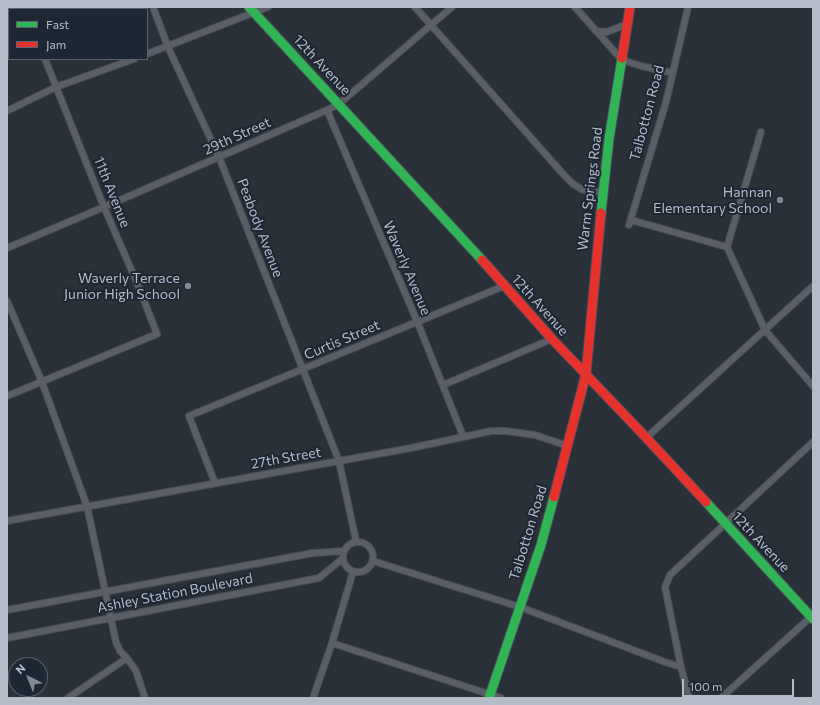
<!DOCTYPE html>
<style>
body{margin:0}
#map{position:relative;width:820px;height:705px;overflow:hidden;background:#2a3038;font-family:Commissioner,sans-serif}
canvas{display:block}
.frame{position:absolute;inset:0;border:8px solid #b4bcc9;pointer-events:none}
.legend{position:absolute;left:8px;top:8px;width:140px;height:52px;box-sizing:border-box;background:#1d2633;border:1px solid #59626f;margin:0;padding:5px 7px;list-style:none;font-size:12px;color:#b4bcc9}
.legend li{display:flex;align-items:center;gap:8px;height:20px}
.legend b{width:20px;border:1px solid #59626f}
.north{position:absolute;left:8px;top:657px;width:40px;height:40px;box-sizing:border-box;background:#1d2633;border:1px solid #59626f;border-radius:50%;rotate:317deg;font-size:11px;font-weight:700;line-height:16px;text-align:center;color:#b4bcc9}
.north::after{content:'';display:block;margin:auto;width:14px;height:18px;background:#848b96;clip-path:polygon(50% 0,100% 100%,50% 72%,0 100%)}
.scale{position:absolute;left:682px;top:679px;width:112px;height:18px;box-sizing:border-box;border:2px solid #b4bcc9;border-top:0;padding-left:5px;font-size:12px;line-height:14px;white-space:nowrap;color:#b4bcc9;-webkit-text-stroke:3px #1d2633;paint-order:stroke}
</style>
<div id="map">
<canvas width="820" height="705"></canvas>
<div class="frame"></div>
<ul class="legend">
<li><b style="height:5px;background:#30b455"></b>Fast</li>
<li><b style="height:5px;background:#e5322d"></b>Jam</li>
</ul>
<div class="north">N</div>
<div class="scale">100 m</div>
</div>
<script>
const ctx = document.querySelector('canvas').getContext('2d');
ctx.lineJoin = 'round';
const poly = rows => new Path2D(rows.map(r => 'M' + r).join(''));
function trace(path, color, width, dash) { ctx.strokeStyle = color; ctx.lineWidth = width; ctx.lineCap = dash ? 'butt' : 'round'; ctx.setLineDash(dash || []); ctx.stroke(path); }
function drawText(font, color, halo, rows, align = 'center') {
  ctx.font = font + ' Commissioner,sans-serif'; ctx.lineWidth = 4; ctx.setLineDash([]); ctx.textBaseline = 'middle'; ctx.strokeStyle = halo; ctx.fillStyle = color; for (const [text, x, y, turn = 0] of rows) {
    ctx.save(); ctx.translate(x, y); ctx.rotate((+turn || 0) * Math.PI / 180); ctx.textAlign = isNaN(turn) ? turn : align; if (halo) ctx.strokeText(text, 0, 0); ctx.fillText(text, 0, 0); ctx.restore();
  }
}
const street = poly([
 [153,7,168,47,219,157,339,461,356,541],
 [415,7,564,175,573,184,583,190,603,192],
 [575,7,622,60,641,66,673,73],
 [19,9,22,7],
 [7,21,9,19],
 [596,31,607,32,627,24],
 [147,54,268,7],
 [327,110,417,321,463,436],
 [7,111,56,87,134,59],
 [631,220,727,247,765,330,813,386],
 [629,225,666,102,688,7],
 [727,247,761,132],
 [7,248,104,207,327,110,339,104,452,7],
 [7,301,42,382,87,506,116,642,120,651,127,658,136,671,145,698],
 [443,385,552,339],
 [7,396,157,334,138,285,104,207,45,59],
 [646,438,813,286],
 [215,483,189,416,504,286],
 [7,521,411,448,491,431,506,431,535,435,568,446],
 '343 557a15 15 0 1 1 30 0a15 15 0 1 1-30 0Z',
 [373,561,520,607,665,662,681,667],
 [7,610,313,553,344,551],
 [7,638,319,578,342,559],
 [332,643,501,698],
 [68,698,127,658],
 [313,698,332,643,353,572],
 [689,698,681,667,665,587,670,575,813,442],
 [721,698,813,615]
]);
const fast = poly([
 [249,7,482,260],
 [601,213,609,139,622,58],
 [706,502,813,619],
 [489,698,541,545,554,497]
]);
const jam = poly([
 [622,58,630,7],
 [482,260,552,339,639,430,706,502],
 [554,497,586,374,601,213]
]);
trace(street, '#484c53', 8);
trace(fast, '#484c53', 11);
trace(jam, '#484c53', 11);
trace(street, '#5a5e66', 6);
trace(fast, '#30b455', 9);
trace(jam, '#e5322d', 9);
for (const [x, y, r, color] of [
 [780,200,4,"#848b96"],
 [188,286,4,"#848b96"]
]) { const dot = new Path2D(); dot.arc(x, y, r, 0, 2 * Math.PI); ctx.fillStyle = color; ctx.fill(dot); trace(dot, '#1d2633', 1.5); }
drawText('14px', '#b4bcc9', '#1d2633', [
 ["12th Avenue",322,65,47],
 ["Talbotton Road",647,113,-75],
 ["29th Street",237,136,-24],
 ["Warm Springs Road",590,189,-83],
 ["11th Avenue",112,192,68],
 ["Peabody Avenue",260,228,69],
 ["Waverly Avenue",407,268,67],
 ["12th Avenue",540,305,48],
 ["Curtis Street",342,340,-23],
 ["27th Street",286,458,-10],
 ["Talbotton Road",528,533,-73],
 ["12th Avenue",761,542,47],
 ["Ashley Station Boulevard",175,593,-11]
]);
drawText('14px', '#b4bcc9', '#1d2633', [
 ["Hannan",772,192],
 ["Elementary School",772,208],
 ["Waverly Terrace",180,278],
 ["Junior High School",180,294]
], 'right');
</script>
